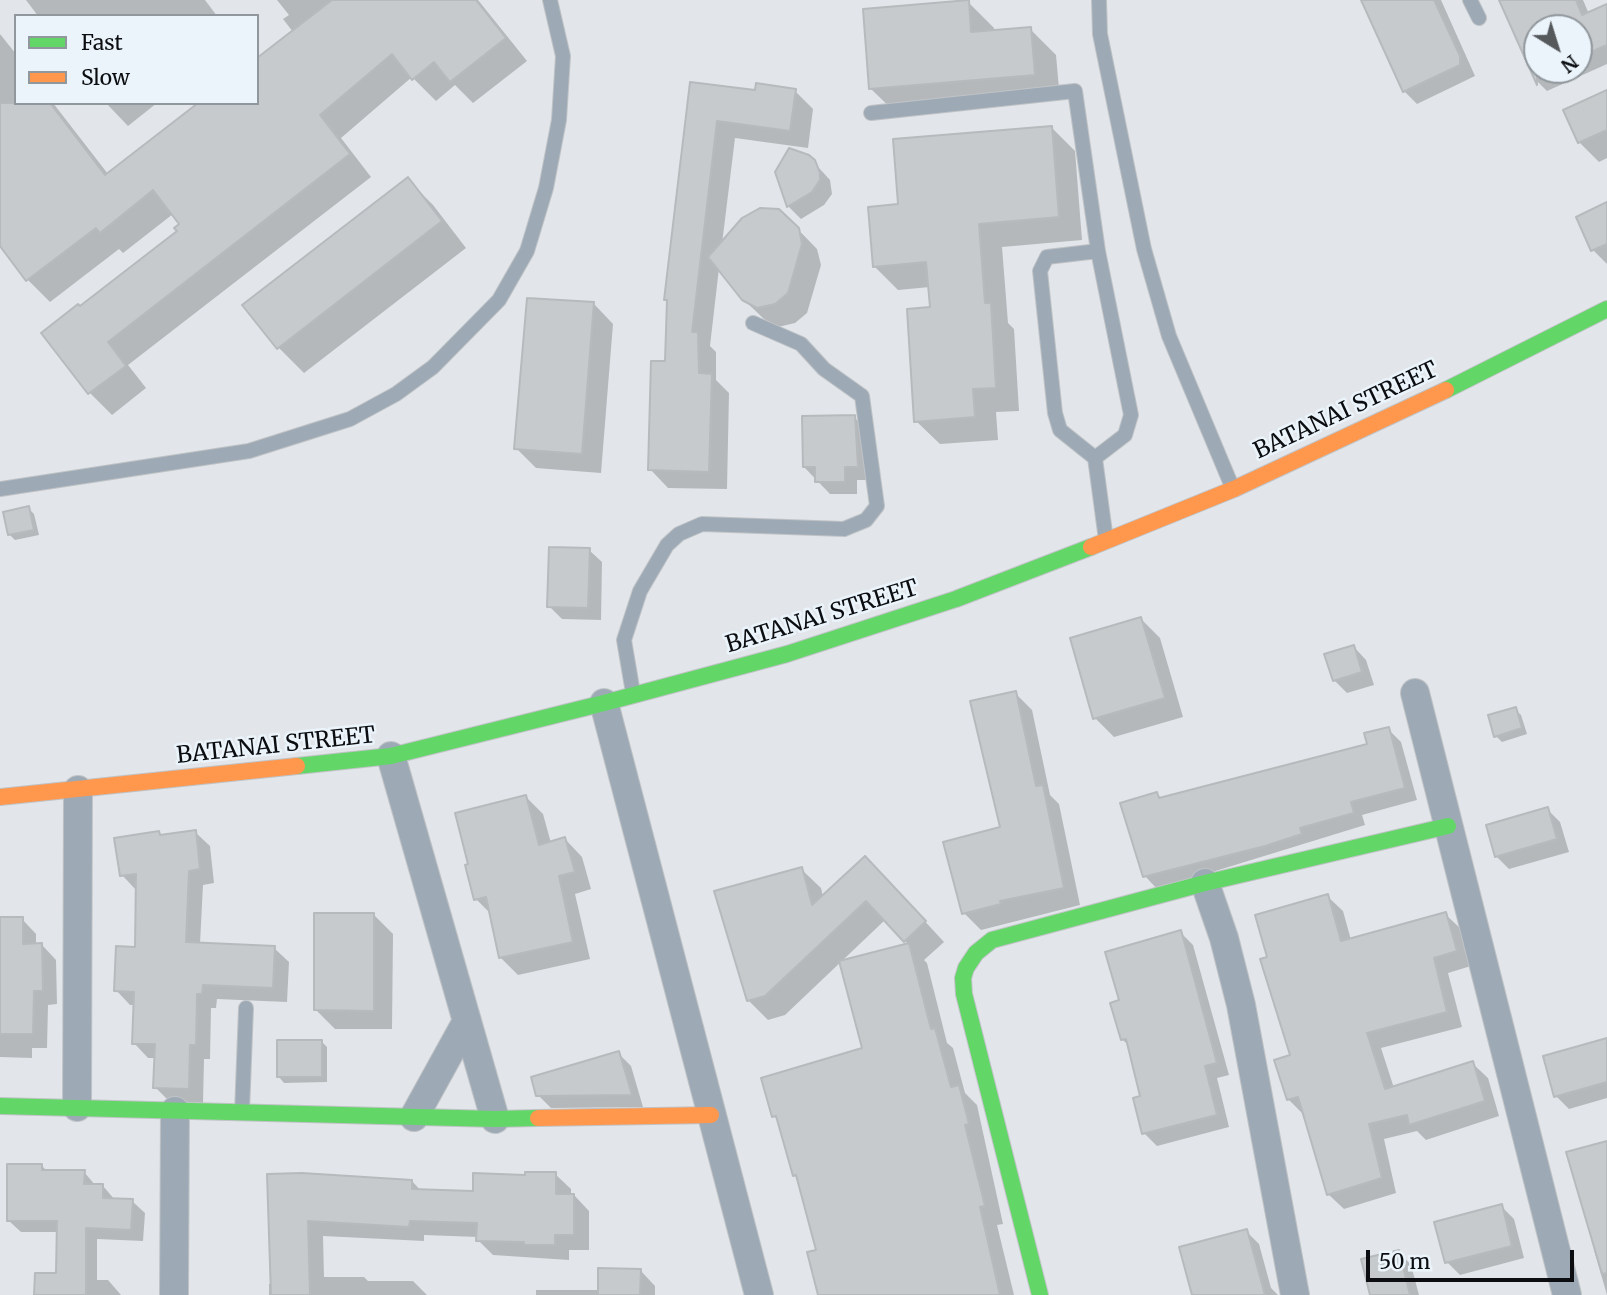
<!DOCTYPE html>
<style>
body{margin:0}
#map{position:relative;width:1607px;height:1295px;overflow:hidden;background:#e2e6ea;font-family:Merriweather,serif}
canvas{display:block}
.legend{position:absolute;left:14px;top:14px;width:245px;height:91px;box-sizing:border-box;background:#ebf4fb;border:2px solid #91989d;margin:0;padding:9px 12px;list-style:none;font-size:21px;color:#0b0d10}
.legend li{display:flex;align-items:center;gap:14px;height:35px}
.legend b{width:35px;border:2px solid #91989d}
.north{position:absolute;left:1523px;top:14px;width:70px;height:70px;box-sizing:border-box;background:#ebf4fb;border:2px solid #91989d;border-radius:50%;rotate:142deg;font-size:19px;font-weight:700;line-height:28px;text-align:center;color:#0b0d10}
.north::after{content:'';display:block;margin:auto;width:24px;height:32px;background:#56595c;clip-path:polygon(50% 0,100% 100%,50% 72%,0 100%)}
.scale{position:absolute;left:1366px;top:1250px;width:208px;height:32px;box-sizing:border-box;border:4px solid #0b0d10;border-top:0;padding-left:9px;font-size:21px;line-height:24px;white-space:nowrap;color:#0b0d10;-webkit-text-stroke:5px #ebf4fb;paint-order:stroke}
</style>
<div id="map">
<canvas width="1607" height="1295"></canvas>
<ul class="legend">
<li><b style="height:9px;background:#63d668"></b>Fast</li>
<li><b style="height:9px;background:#ff974d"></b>Slow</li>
</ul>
<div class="north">N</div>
<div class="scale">50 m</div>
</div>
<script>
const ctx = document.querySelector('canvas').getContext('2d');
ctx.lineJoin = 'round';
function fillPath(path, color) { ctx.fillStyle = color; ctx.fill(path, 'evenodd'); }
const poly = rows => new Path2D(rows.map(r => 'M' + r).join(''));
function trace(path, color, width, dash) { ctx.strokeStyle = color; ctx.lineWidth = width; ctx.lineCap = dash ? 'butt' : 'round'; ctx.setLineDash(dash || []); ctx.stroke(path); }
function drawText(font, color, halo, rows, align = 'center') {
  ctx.font = font + ' Merriweather,serif'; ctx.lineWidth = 5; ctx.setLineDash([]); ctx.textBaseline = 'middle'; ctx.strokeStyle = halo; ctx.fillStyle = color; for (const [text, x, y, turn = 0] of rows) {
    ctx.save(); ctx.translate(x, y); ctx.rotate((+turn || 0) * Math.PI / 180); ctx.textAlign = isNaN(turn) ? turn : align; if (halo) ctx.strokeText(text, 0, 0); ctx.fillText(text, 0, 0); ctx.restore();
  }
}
fillPath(poly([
 [26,0,205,0,217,16,38,16],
 [277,0,478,0,527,61,473,103,455,85,436,101,412,77,341,138,371,177,128,365,146,388,112,415,90,393,43,333,80,308,179,232,181,225,173,214,123,253,119,249,50,302,28,280,0,243,0,34,16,54,16,103,53,103,108,174,257,103,293,32,283,19,289,15],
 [1364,0,1441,0,1475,76,1417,104,1404,91],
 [1501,0,1583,0,1589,14,1607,6,1607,64,1547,91,1533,77,1519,46,1522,45],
 [1537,28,1579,28,1579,70,1537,70],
 [968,2,994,28,994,32,1030,29,1056,55,1060,100,897,114,871,89],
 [692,84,757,92,795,91,813,109,808,148,735,138,722,244,779,210,817,249,821,265,807,313,795,323,778,327,764,319,743,299,719,268,710,346,716,352,716,380,729,393,727,489,668,488,650,469,667,363,668,302,666,299],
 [1607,92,1607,158,1599,162,1579,142],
 [106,103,157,103,128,126],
 [1052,128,1075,151,1082,240,1002,247,1008,323,1014,329,1019,411,996,412,998,440,940,444,916,421,931,309,930,287,898,290,874,266,900,206],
 [808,156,830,180,832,194,824,205,801,219,788,206],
 [408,180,433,205,466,248,304,373,278,347],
 [1607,204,1607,264,1593,250],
 [594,304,613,324,601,473,536,468,516,448],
 [854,417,867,430,870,480,857,480,857,494,830,494,804,467],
 [28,508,34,514,39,535,15,540,9,534],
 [589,550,602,562,601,620,562,619,549,606],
 [1141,619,1160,638,1183,717,1114,737,1095,718],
 [1354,647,1366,660,1374,685,1347,693,1334,680],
 [1015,693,1032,710,1050,795,1059,804,1080,905,981,930,964,913,1002,829],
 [1515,709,1521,715,1527,734,1502,742,1496,736],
 [1388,729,1401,742,1417,800,1362,815,1365,825,1157,889,1145,876,1157,794,1162,799,1369,746],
 [526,797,543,814,551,843,565,839,582,857,591,889,575,894,590,959,518,975,500,957,491,914,476,899,470,866],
 [1547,809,1560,822,1569,852,1509,869,1496,856],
 [159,832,162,836,195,832,210,846,214,883,203,885,200,944,274,948,289,962,287,1002,217,999,216,1008,211,1008,210,1059,204,1059,203,1103,170,1102,155,1087,156,1058,148,1058,134,1043,135,1005,130,1005,116,990,136,948,136,890,122,875],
 [801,869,821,888,823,897,884,877,944,942,924,960,927,963,947,1043,953,1048,965,1093,977,1105,1003,1224,997,1225,1014,1295,820,1295,818,1251,799,1180,794,1175,779,1121,774,1116,865,1049,909,945,885,920,785,1015,768,1020,749,1001,716,892],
 [1327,896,1343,911,1351,940,1445,914,1461,929,1471,966,1448,973,1462,1027,1381,1048,1394,1088,1472,1063,1488,1078,1499,1116,1426,1140,1417,1131,1384,1139,1396,1193,1344,1209,1328,1194,1304,1115,1288,1099,1292,1056,1269,958],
 [374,915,393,934,392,1029,335,1029,315,1009],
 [0,919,22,919,36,934,36,945,42,945,56,960,57,1004,48,1005,47,1048,32,1048,32,1058,0,1057],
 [1180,932,1193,945,1229,1075,1217,1078,1229,1127,1157,1146,1144,1133,1142,1097,1130,1047,1122,1039,1121,1002],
 [321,1041,327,1047,327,1082,284,1083,279,1077],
 [1607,1042,1607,1098,1569,1109,1556,1096],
 [618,1053,631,1066,643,1107,551,1108,538,1095],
 [1607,1143,1607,1295,1594,1250,1596,1249],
 [42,1166,47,1171,84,1172,96,1186,103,1186,115,1200,132,1201,145,1213,143,1241,97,1239,97,1280,108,1280,121,1295,36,1295,58,1275,58,1232,21,1232,8,1220],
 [555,1174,571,1189,571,1195,574,1195,589,1211,589,1250,569,1250,569,1260,493,1255,478,1240,478,1237,424,1235,424,1241,323,1236,324,1277,364,1277,368,1281,413,1281,427,1295,269,1295,269,1284,272,1284,269,1176,412,1181,422,1192,474,1193,527,1177],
 [1501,1206,1514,1219,1524,1258,1460,1275,1447,1262],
 [1246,1231,1259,1244,1271,1288,1278,1295,1198,1295],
 [1399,1252,1411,1265,1419,1295,1372,1295],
 [640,1270,655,1286,655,1295,536,1295,536,1290,600,1290]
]), '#0003');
const building = poly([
 [332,0,476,0,506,38,450,82,434,62,412,80,392,54,320,115,350,154,108,342,126,366,88,394,41,333,78,304,80,306,177,231,174,228,179,224,153,190,100,233,96,228,26,281,0,246,0,103,50,103,105,175,198,103,257,103,257,58,332,0],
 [969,0,971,32,1031,27,1035,75,869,89,863,9,969,0],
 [1361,0,1434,0,1460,56,1460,65,1403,92,1361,0],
 [1499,0,1576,0,1582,15,1607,4,1607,45,1579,57,1579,28,1537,28,1537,85,1499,0],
 [690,82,755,90,756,83,796,89,790,131,717,121,692,332,698,332,699,373,712,374,709,472,648,470,651,361,665,361,667,300,664,300,690,82],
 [1607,90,1607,130,1578,143,1563,110,1607,90],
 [1052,126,1059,217,979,224,985,303,991,303,996,388,973,389,975,417,914,422,907,309,930,307,926,262,873,267,868,207,898,204,893,139,1052,126],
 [789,148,809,155,815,160,820,173,820,180,812,192,787,207,775,172,789,148],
 [408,177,442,221,277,349,242,305,408,177],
 [1607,202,1607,244,1591,251,1576,217,1607,202],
 [760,208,779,209,799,228,802,244,788,293,775,304,757,308,742,300,708,257,742,218,760,208],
 [527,298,594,302,582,454,514,449,527,298],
 [855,415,858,467,845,467,845,482,815,482,815,467,803,467,802,416,855,415],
 [29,506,34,530,8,535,3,512,29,506],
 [549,547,590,548,588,608,547,607,549,547],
 [1141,617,1165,698,1093,719,1070,638,1141,617],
 [1354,645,1362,672,1333,681,1324,654,1354,645],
 [1016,691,1036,786,1043,785,1064,888,1000,901,1001,904,962,914,943,842,1000,827,970,701,1016,691],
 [1516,707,1522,728,1494,737,1488,715,1516,707],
 [1389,727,1405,788,1351,802,1354,813,1300,828,1302,834,1265,846,1143,877,1120,803,1157,792,1159,798,1367,744,1364,733,1389,727],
 [526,795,539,845,565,837,575,872,559,876,573,942,499,958,486,897,474,900,465,865,468,864,455,813,526,795],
 [1548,807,1557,839,1495,857,1486,825,1548,807],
 [196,830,200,869,189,871,186,942,275,946,273,988,203,985,202,994,197,994,196,1045,190,1045,189,1089,153,1088,155,1044,132,1044,134,992,114,991,116,946,135,947,136,874,120,876,114,838,159,831,160,835,196,830],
 [865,856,926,921,904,942,866,901,765,996,747,1001,714,891,802,867,812,905,865,856],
 [1328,894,1341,941,1446,912,1457,951,1434,958,1447,1012,1367,1033,1385,1089,1473,1061,1485,1101,1409,1125,1407,1115,1369,1124,1382,1178,1327,1195,1298,1097,1287,1100,1274,1060,1290,1055,1260,959,1267,957,1255,915,1328,894],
 [314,913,374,913,374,1011,314,1010,314,913],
 [0,917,23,917,23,944,42,943,43,991,34,991,33,1034,0,1034,0,917],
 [1181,930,1217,1063,1205,1066,1217,1115,1142,1134,1133,1098,1140,1096,1126,1039,1121,1040,1110,1003,1119,1000,1105,952,1181,930],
 [909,943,931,1029,935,1028,951,1087,959,1085,969,1124,965,1125,985,1206,980,1207,1000,1295,818,1295,807,1252,816,1250,796,1175,793,1176,776,1116,772,1117,761,1078,862,1048,839,961,909,943],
 [1607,1038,1607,1082,1554,1097,1543,1056,1607,1038],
 [277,1040,322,1040,322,1077,277,1077,277,1040],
 [619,1051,632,1095,536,1096,531,1077,619,1051],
 [1607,1141,1607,1273,1602,1274,1566,1152,1607,1141],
 [7,1164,42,1164,42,1170,85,1170,84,1184,103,1184,103,1198,133,1199,131,1230,86,1228,86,1295,34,1295,35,1273,56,1273,57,1221,7,1221,7,1164],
 [525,1172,556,1172,556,1194,574,1194,574,1235,555,1235,555,1245,524,1245,524,1242,476,1241,477,1223,410,1221,409,1227,308,1221,310,1295,271,1295,267,1174,302,1173,412,1180,412,1189,473,1191,473,1173,525,1175,525,1172],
 [1502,1204,1512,1246,1445,1263,1434,1222,1502,1204],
 [1247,1229,1265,1295,1192,1295,1179,1247,1247,1229],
 [1399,1250,1410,1295,1370,1295,1361,1259,1399,1250],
 [598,1268,641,1269,640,1295,598,1295,598,1268]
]);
fillPath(building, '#c7cacd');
trace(building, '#b7babd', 2);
const lane = poly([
 [1099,0,1100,34,1144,249,1169,336,1233,489],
 [1470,0,1479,18],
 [871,113,1075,91,1098,251,1131,415,1125,435,1095,458,1106,540],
 [1095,458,1060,430,1055,413,1040,271,1047,257,1098,251],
 [0,489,249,451,350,419,396,394,433,367,499,300,527,251,546,188,559,120,563,56,550,0],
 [633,693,624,640,640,591,667,545,679,534,702,524,844,529,866,520,877,506,862,396,824,369,801,344,753,323],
 [242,1112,246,1008]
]);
const street = poly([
 [1415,693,1567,1295],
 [604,703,759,1295],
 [391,756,495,1119],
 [1205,883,1224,938,1241,1005,1295,1295],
 [77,1107,78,790],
 [414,1117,467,1021],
 [174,1295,175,1111]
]);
const fast = poly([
 [1446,390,1607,309],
 [297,766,391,756,604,703,787,654,956,599,1091,547],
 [0,1106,495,1119,538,1118],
 [1040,1295,964,994,963,978,966,968,976,953,992,940,1205,883,1448,826]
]);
const slow = poly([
 [1091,547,1234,489,1446,390],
 [0,797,297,766],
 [538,1118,711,1115]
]);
trace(lane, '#c0c3c6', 16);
trace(street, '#c0c3c6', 30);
trace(fast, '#c0c3c6', 18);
trace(slow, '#c0c3c6', 18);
trace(lane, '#9daab6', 14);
trace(street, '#9daab6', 28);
trace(fast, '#63d668', 16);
trace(slow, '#ff974d', 16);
drawText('23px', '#0b0d10', '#ebf4fb', [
 ["BATANAI STREET",1346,411,-25],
 ["BATANAI STREET",822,617,-17],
 ["BATANAI STREET",276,746,-6]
]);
</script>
